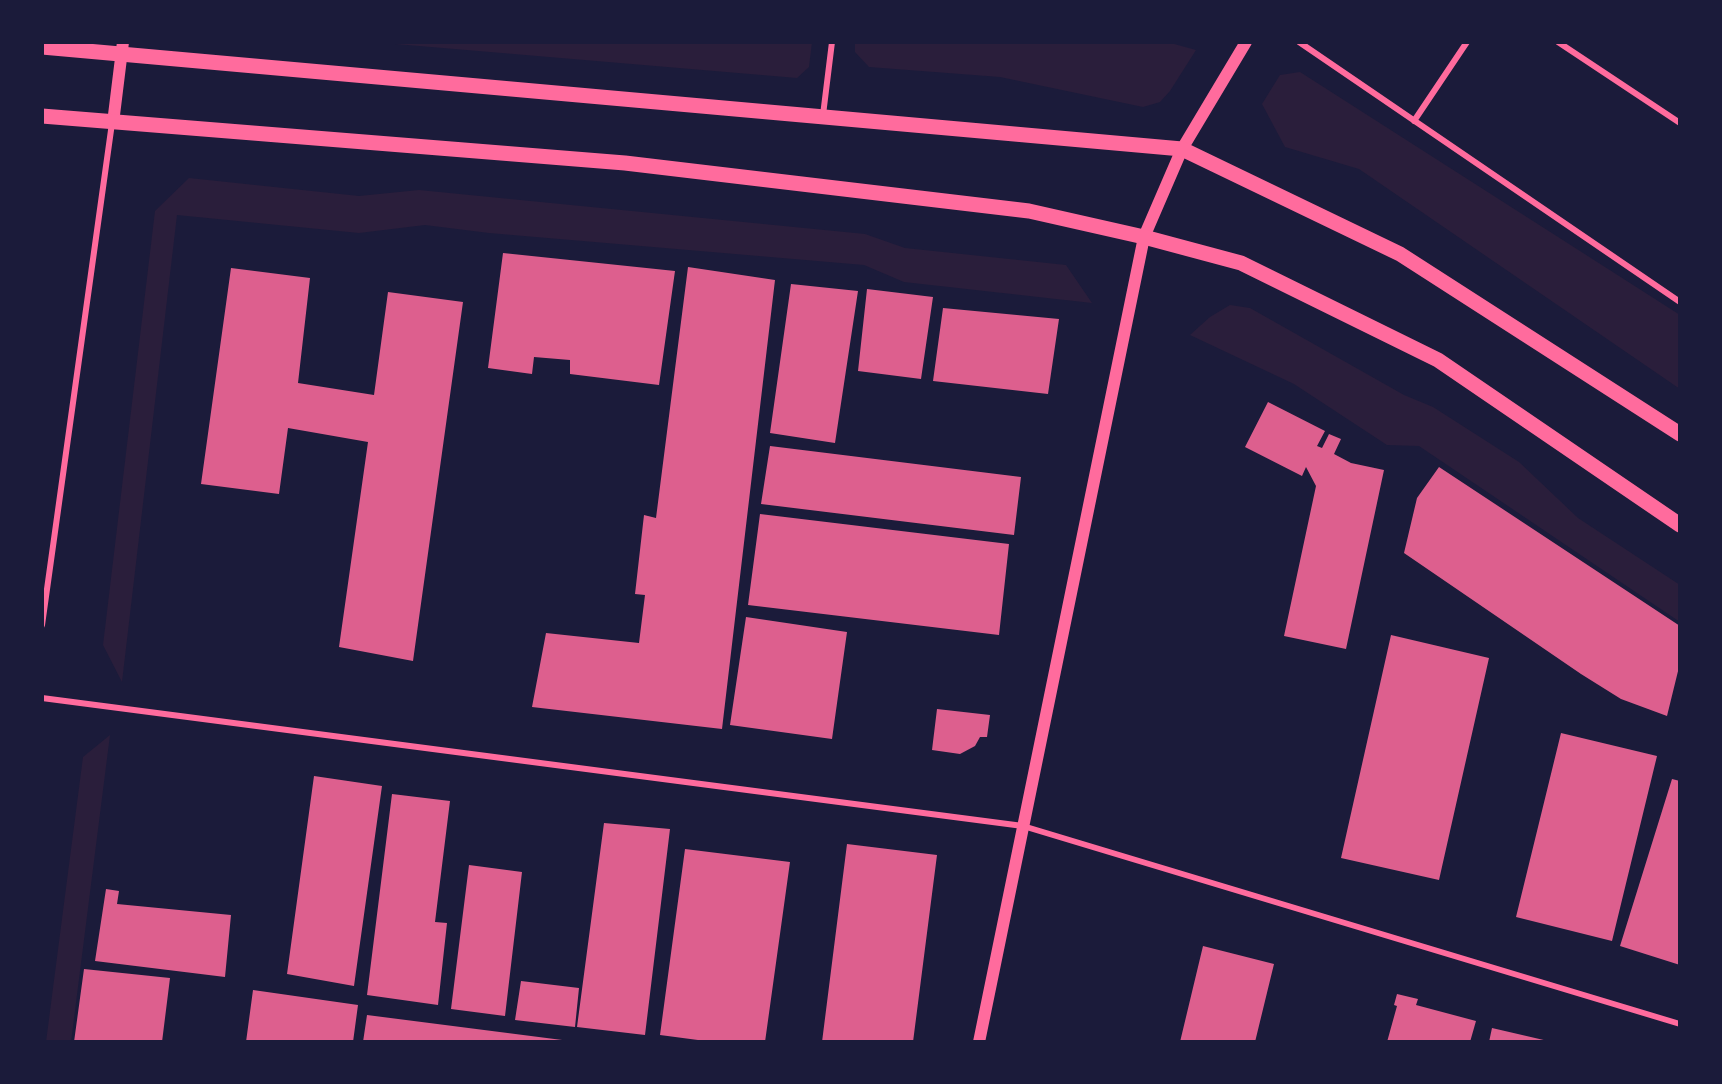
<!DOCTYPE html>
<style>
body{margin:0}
#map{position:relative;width:1722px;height:1084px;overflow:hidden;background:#1b1b3a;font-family:"Noto Sans",sans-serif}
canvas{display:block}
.frame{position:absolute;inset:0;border:44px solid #1b1b3a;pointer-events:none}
</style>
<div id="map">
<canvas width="1722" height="1084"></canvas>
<div class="frame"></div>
</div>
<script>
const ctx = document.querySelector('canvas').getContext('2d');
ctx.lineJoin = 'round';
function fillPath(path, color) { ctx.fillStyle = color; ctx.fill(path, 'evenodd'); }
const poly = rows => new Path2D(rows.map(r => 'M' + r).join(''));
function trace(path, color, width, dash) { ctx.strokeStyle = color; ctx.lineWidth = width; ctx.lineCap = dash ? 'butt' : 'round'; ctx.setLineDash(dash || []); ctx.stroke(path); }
fillPath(poly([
 [372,42,812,42,809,67,797,78],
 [855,42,1167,42,1196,50,1170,91,1160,102,1143,107,1000,77,869,67,855,52],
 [1300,72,1680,315,1680,389,1359,169,1285,147,1262,104,1280,75],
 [189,178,359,196,419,190,865,234,905,248,1066,265,1092,303,904,282,864,265,489,233,425,225,359,233,177,215,122,682,103,645,155,211],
 [1230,305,1250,308,1404,395,1433,407,1519,462,1578,518,1680,585,1680,622,1419,446,1387,445,1294,384,1190,335,1210,317],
 [110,735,71,1042,46,1042,83,757]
]), '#2a1e3b');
fillPath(poly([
 [503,253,675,271,659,385,570,374,570,360,534,357,532,374,488,368],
 [688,267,775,280,722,729,532,707,546,633,639,643,645,595,635,594,644,515,656,518],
 [231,268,310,278,298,383,374,395,388,292,463,302,413,661,339,647,368,442,288,428,279,494,201,484],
 [791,284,858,291,835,443,770,433],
 [867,289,933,297,921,379,858,371],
 [943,308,1059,319,1048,394,933,381],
 [1268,402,1325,431,1317,446,1322,448,1329,434,1341,439,1334,454,1351,463,1384,470,1346,649,1284,636,1316,486,1306,467,1302,476,1245,447],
 [770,446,1021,477,1014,535,761,504],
 [1439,467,1680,626,1680,663,1667,716,1621,699,1581,674,1404,553,1417,498],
 [760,514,1009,544,999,635,748,605],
 [746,617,847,632,832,739,730,725],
 [1391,635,1489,658,1439,880,1341,858],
 [937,709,990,715,987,737,980,737,975,746,960,754,932,750],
 [1561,733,1657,756,1612,941,1516,917],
 [314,776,382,786,354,986,287,974],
 [1672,779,1680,781,1680,965,1620,946],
 [392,794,450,801,435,922,447,923,438,1005,367,995],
 [604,823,670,829,645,1035,577,1027],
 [847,844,937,855,913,1042,822,1042],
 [685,849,790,862,765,1042,713,1042,660,1035],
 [469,865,522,872,505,1016,451,1009],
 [106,889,119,891,117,904,231,915,225,977,95,961],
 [1203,946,1274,964,1255,1042,1180,1042],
 [84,969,170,978,162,1042,74,1042],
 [521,981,579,988,575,1027,515,1020],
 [253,990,358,1005,353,1042,246,1042],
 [1397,994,1418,999,1416,1005,1476,1021,1470,1042,1387,1042,1397,1006,1394,1005],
 [367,1015,570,1041,570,1042,363,1042],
 [1492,1028,1548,1041,1548,1042,1489,1042]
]), '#dd5f8e');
trace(poly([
 [1299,42,1680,302],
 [1558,42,1680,123],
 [823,115,832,42],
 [1414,121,1467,42],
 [42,625,112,123],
 [42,698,1023,826,1680,1024]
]), '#ff6b9d', 6);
trace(poly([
 [113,123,123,42],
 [979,1042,1144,237,1182,149,1246,42]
]), '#ff6b9d', 12);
trace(poly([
 [42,47,1182,149,1400,254,1680,434],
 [42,116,625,163,1029,211,1144,237,1241,263,1438,360,1680,525]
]), '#ff6b9d', 15);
</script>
